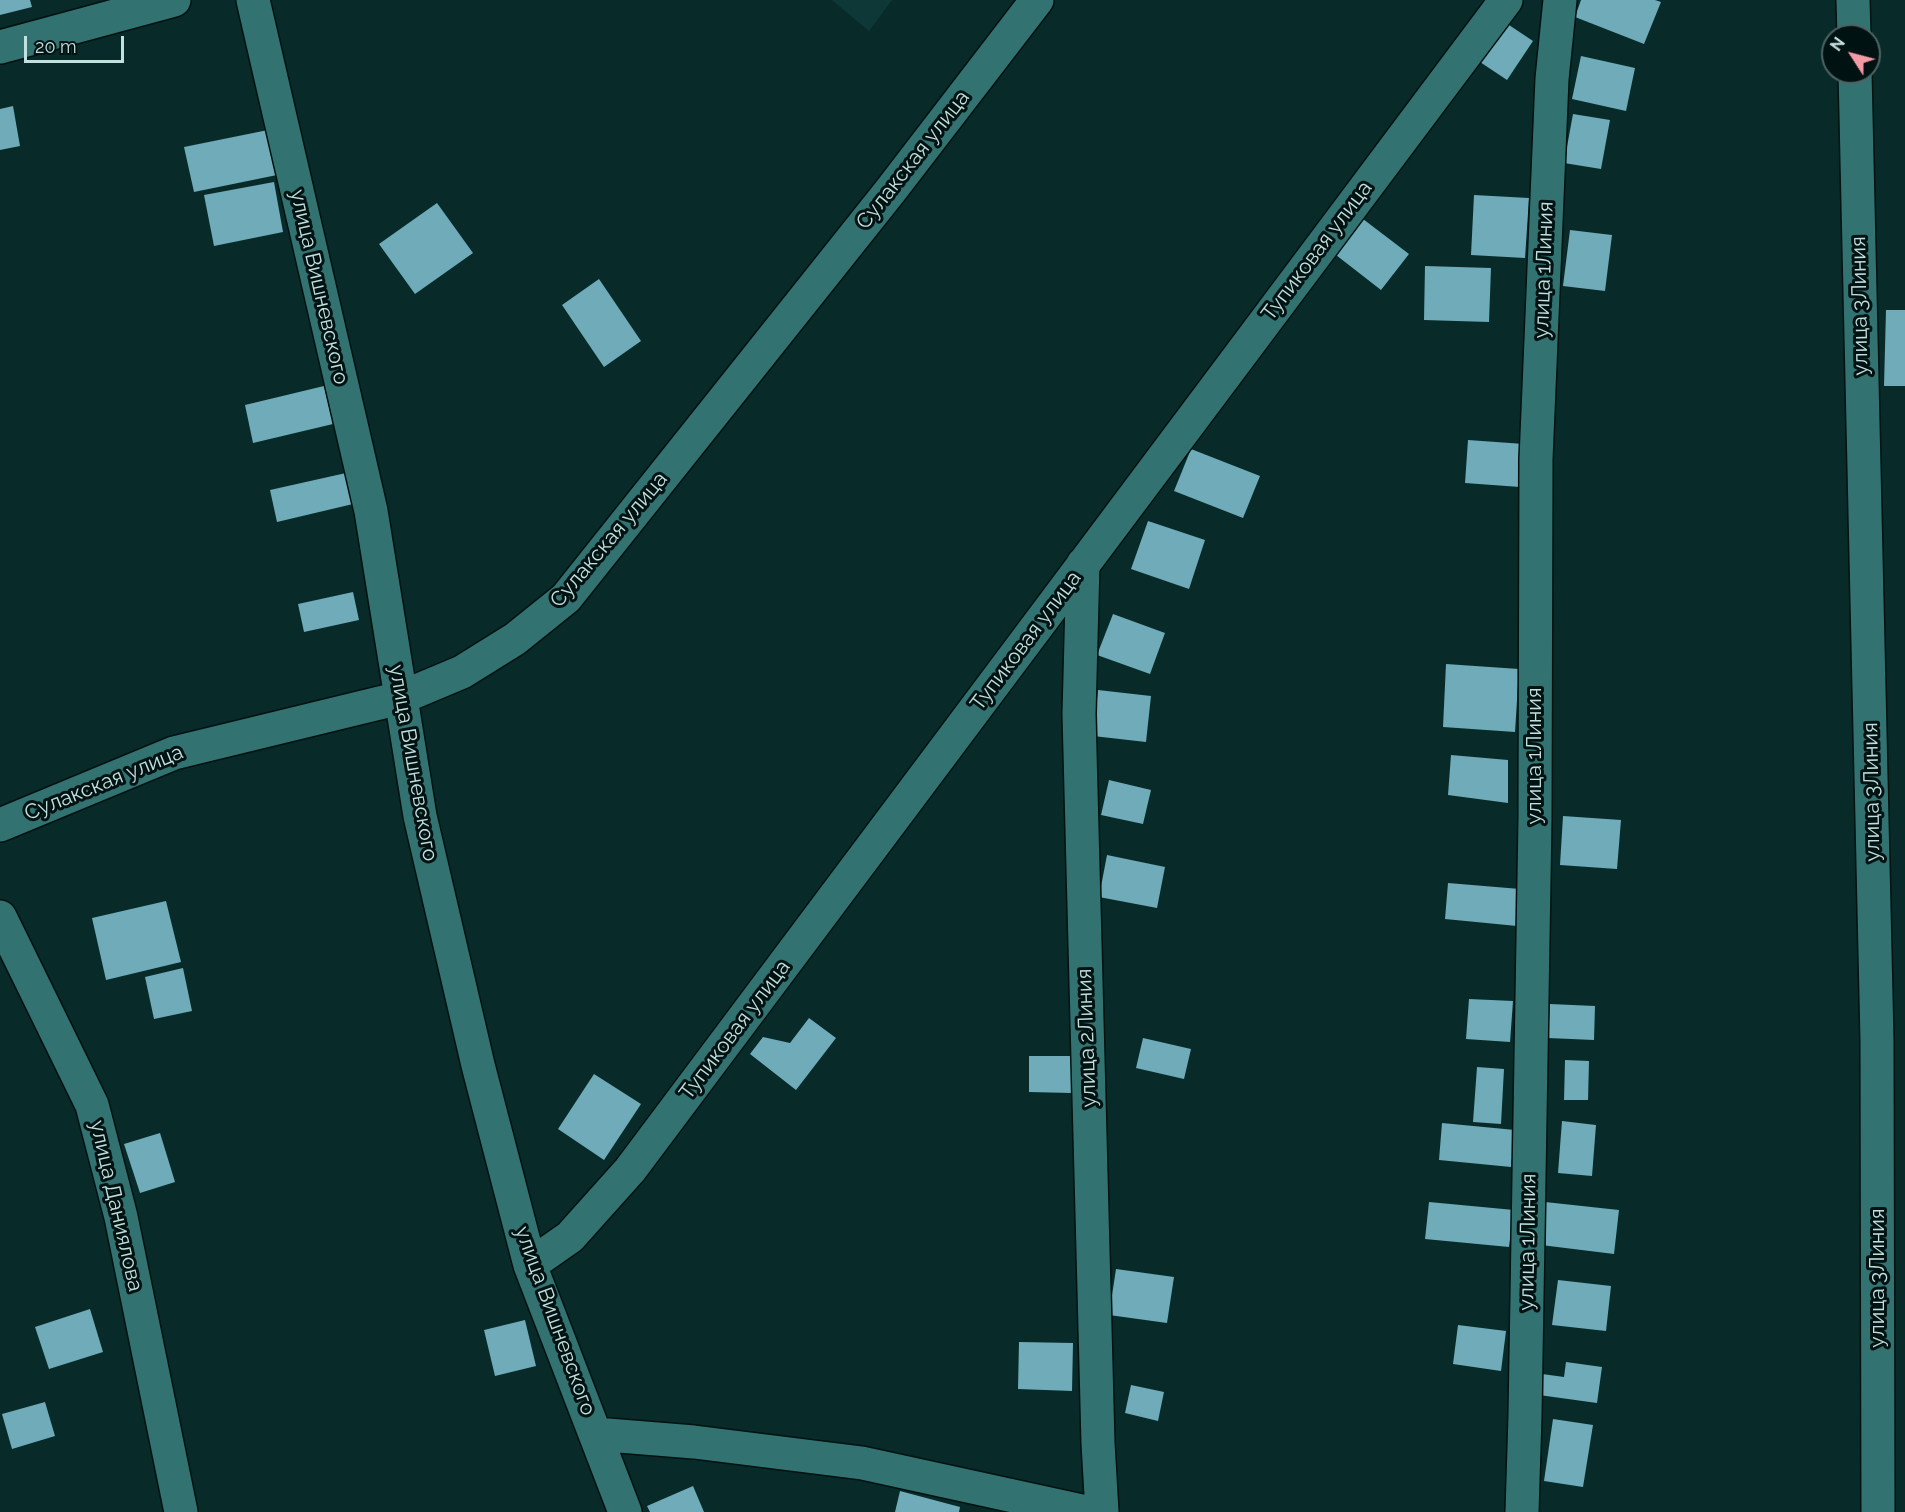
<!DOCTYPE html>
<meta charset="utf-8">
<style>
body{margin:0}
#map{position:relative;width:1905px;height:1512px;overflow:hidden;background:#082b2a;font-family:Raleway,sans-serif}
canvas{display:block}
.north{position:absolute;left:1821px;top:24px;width:60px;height:60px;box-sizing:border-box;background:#001212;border:2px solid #4d6464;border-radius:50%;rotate:306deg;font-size:16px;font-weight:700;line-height:24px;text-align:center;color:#c1e0de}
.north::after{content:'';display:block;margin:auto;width:21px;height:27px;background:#f49aa4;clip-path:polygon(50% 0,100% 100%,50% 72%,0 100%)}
.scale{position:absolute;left:24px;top:36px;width:100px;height:27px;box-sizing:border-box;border:3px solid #c1e0de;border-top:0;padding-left:8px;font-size:18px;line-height:21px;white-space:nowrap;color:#c1e0de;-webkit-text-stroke:4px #001212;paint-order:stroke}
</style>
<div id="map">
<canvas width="1905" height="1512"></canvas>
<div class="north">N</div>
<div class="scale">20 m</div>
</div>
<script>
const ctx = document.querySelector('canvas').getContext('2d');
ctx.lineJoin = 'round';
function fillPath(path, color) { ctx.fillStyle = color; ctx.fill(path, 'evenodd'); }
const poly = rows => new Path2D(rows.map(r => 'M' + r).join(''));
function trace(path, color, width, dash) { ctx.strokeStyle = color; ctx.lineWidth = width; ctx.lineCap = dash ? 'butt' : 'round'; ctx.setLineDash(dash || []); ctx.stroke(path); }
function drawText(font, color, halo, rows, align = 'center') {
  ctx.font = font + ' Raleway,sans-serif'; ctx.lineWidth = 6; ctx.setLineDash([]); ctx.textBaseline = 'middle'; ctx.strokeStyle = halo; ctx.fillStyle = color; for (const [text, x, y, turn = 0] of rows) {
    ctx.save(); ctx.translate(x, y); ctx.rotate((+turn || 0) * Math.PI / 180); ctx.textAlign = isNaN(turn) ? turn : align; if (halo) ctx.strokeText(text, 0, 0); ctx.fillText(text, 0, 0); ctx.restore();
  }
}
fillPath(poly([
 [832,0,892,0,869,31]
]), '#0e3837');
fillPath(poly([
 [0,0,30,0,32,7,0,15],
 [1581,0,1655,0,1661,2,1644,44,1575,17],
 [1506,23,1533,41,1507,80,1480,62],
 [1581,56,1635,68,1626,111,1572,99],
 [13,106,20,146,0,150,0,109],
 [1573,114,1610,120,1601,169,1564,163],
 [268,130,277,175,194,192,184,147],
 [274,182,283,232,214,246,204,195],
 [1474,195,1529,198,1525,258,1471,255],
 [437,203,473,253,415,294,379,244],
 [1363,219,1409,254,1381,290,1336,255],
 [1570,230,1612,235,1605,291,1563,286],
 [1425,266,1491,268,1489,322,1424,320],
 [599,279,641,341,604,367,562,305],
 [1886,310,1905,310,1905,386,1884,386],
 [324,386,333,424,253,443,245,405],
 [1468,440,1524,444,1520,487,1465,483],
 [1191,449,1260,476,1243,518,1174,491],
 [346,473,353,504,277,522,270,490],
 [1148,521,1205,540,1189,589,1131,569],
 [353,592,359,620,304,632,298,604],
 [1113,614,1165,633,1150,674,1097,655],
 [1446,664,1519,669,1515,732,1443,727],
 [1098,690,1151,696,1146,742,1093,736],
 [1451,755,1508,760,1508,803,1448,795],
 [1109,780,1151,790,1143,824,1101,815],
 [1563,816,1621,820,1617,869,1560,865],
 [1107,855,1165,867,1157,908,1099,897],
 [1448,883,1520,889,1517,926,1445,919],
 [166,901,181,962,106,980,92,918],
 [183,968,192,1011,154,1019,145,977],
 [1469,999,1513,1001,1510,1042,1466,1039],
 [1550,1004,1595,1006,1594,1040,1548,1038],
 [809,1018,836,1038,796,1090,750,1054,763,1037,790,1043],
 [1143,1038,1191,1049,1184,1079,1136,1068],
 [1029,1056,1072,1056,1071,1093,1029,1092],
 [1565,1060,1589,1061,1588,1100,1564,1100],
 [1477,1067,1504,1069,1501,1124,1473,1122],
 [594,1074,641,1104,604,1160,558,1129],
 [1562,1121,1596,1125,1592,1176,1558,1173],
 [1442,1123,1515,1130,1511,1167,1439,1160],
 [160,1133,175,1182,140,1193,124,1144],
 [1429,1202,1514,1210,1509,1247,1425,1239],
 [1545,1202,1619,1210,1614,1254,1541,1245],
 [1116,1269,1174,1277,1167,1323,1109,1315],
 [1558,1280,1611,1286,1606,1331,1552,1325],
 [90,1309,103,1352,49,1369,35,1327],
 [525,1320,536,1366,495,1376,484,1330],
 [1458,1325,1506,1331,1501,1371,1453,1364],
 [1019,1342,1073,1343,1072,1391,1018,1389],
 [1566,1362,1602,1367,1597,1403,1539,1395,1542,1374,1564,1377],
 [1131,1385,1164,1392,1158,1421,1125,1413],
 [45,1402,55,1436,12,1449,2,1414],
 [1553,1419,1593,1425,1583,1487,1544,1481],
 [693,1486,704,1512,650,1512,647,1506],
 [900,1491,960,1507,959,1512,895,1512]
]), '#6fabb9');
const minor = poly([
 [253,0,371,511,420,816,478,1065,530,1265,625,1512],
 [1853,0,1854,36],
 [0,47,174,0],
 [1855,72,1877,1040,1878,1512],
 [1083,564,1079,714,1098,1443,1102,1512],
 [0,825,174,753,400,698,462,672,515,639,566,598,891,190,1037,0],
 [0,917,92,1105,121,1217,181,1512],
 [530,1265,570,1237,630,1170,1506,0],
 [595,1434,694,1442,862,1463,1087,1512],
 [1522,1512,1525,1416,1535,819,1536,459,1552,79,1560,0]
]);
trace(minor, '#011211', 36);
trace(minor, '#327271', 33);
drawText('21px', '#c1e0de', '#001212', [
 ["Сулакская улица",913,160,-52],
 ["Тупиковая улица",1317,251,-53],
 ["улица 1Линия",1544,270,-88],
 ["улица Вишневского",319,287,77],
 ["улица 3Линия",1860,306,-91],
 ["Сулакская улица",609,540,-50],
 ["Тупиковая улица",1026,641,-53],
 ["улица 1Линия",1535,756,-90],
 ["улица Вишневского",413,763,80],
 ["Сулакская улица",104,783,-22],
 ["улица 3Линия",1872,792,-91],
 ["Тупиковая улица",735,1030,-53],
 ["улица 2Линия",1087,1038,-92],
 ["улица Даниялова",116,1206,77],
 ["улица 1Линия",1528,1242,-89],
 ["улица 3Линия",1878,1278,-90],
 ["улица Вишневского",555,1321,70]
]);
</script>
